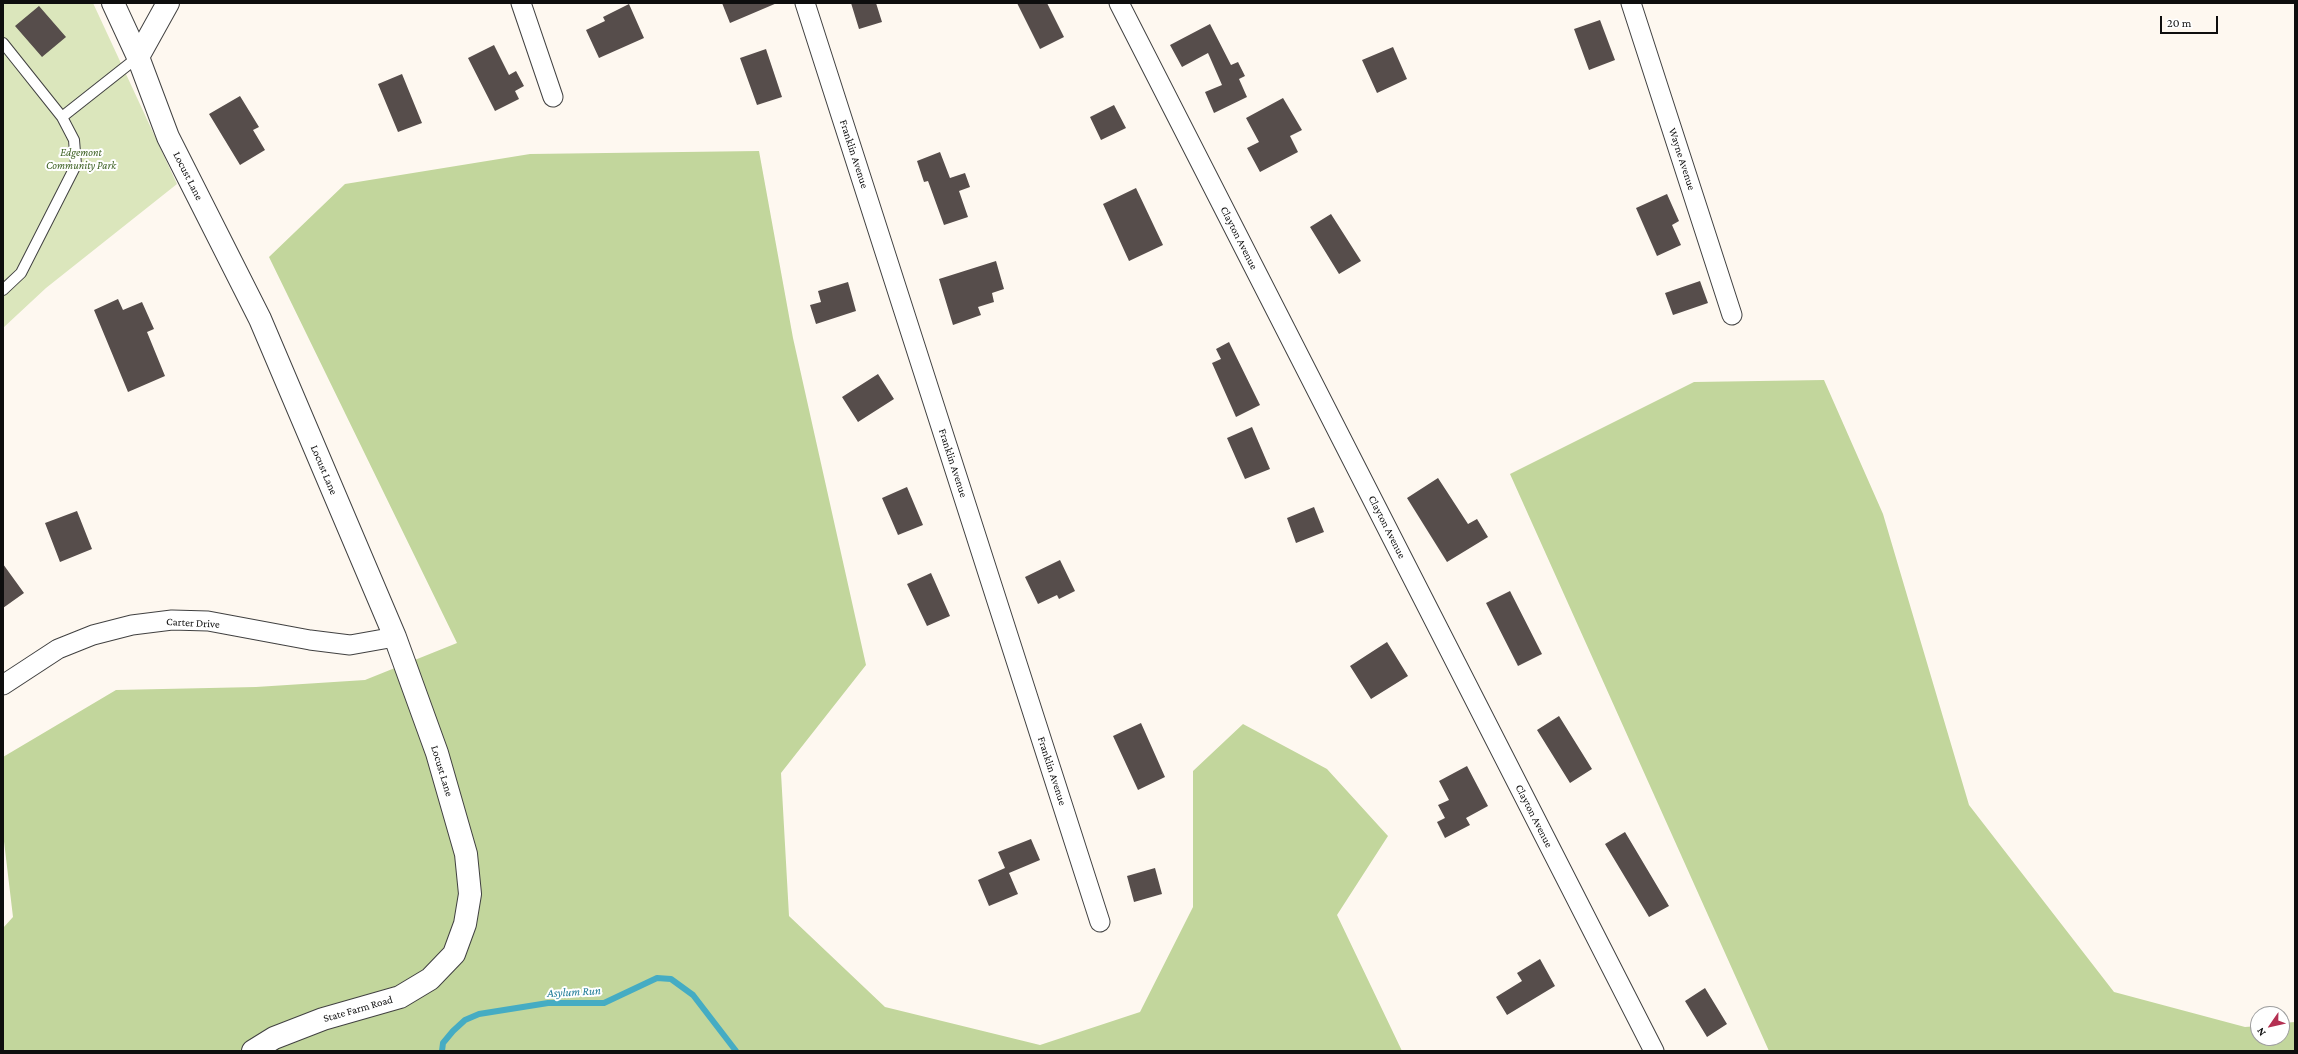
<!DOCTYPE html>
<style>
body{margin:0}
#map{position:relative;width:2298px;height:1054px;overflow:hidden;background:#fef8f0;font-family:"Crimson Pro",serif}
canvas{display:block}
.frame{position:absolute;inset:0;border:4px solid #0e0e0e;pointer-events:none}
.north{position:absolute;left:2250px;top:1006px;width:40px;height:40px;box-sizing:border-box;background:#fff;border:1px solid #9f9f9f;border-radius:50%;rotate:236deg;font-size:11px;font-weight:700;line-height:16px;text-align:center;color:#0e0e0e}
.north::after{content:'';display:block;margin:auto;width:14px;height:18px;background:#b43052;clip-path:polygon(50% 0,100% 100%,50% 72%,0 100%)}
.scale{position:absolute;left:2160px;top:16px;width:58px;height:18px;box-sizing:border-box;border:2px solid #0e0e0e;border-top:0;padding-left:5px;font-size:12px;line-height:14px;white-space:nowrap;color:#0e0e0e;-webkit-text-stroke:3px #fff;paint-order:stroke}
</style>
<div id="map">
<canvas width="2298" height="1054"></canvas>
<div class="frame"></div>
<div class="north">N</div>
<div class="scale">20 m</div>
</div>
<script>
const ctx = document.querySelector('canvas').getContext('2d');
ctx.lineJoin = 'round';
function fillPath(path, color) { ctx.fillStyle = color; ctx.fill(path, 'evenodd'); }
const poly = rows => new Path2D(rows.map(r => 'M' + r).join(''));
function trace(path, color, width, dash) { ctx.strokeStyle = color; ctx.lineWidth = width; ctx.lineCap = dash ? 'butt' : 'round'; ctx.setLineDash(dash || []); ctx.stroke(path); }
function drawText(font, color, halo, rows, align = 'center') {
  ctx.font = font + ' "Crimson Pro",serif'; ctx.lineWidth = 4; ctx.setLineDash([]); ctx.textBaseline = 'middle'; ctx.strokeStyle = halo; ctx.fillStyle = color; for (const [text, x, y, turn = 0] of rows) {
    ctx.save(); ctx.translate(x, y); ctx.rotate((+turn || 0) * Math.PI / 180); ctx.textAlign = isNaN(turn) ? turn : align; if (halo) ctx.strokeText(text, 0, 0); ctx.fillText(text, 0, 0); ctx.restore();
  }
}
fillPath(poly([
 [3,3,93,3,177,184,46,288,3,328]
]), '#dbe6bc');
fillPath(poly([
 [759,151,793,338,866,665,781,773,789,916,885,1007,1040,1045,1140,1012,1193,907,1193,771,1243,724,1327,769,1388,836,1337,915,1402,1051,3,1051,3,928,13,917,3,833,3,757,116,690,256,687,365,680,457,643,269,257,345,184,530,154],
 [1824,380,1883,514,1969,805,2114,992,2245,1027,2258,1026,2258,1038,2282,1038,2282,1023,2295,1022,2295,1051,1769,1051,1510,474,1694,382]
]), '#c2d69c');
trace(poly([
 [442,1051,443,1043,453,1031,465,1020,479,1014,548,1003,604,1003,657,978,671,979,693,995,736,1051]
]), '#45acc3', 6);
fillPath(poly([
 [722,3,777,3,730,23],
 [851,3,876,3,882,22,859,29],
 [1017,3,1047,3,1064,37,1040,49],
 [629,4,644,38,599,58,586,30,605,21,603,17],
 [39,6,66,37,42,57,15,26],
 [1600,20,1615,60,1589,70,1574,29],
 [1210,24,1231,65,1238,62,1245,76,1239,79,1247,97,1214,113,1205,92,1222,85,1208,53,1182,67,1170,45],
 [494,45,509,75,516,71,524,86,515,91,519,99,495,111,468,58],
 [1393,47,1407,79,1377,93,1362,60],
 [766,49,782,97,757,105,740,58],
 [402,74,422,123,398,132,378,84],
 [240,96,259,127,253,130,265,150,240,165,209,114],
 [1283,98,1302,130,1290,136,1298,152,1260,172,1247,148,1259,142,1246,118],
 [1114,105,1126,128,1101,140,1090,117],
 [940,152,950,178,965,173,970,187,959,191,968,217,944,225,928,181,924,182,917,161],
 [1136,188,1163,245,1129,261,1103,204],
 [1667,194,1679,221,1672,225,1681,245,1657,256,1636,208],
 [1331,214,1361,261,1339,274,1310,227],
 [996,261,1004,289,992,293,994,302,978,307,981,315,953,325,939,279],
 [1700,281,1708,303,1673,315,1665,293],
 [848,282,856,311,816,324,810,305,821,302,818,291],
 [118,299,123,310,142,302,154,329,147,332,165,376,128,392,94,310],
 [1229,342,1260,405,1236,417,1212,363,1221,359,1216,349],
 [878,374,894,399,858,422,842,397],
 [1252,427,1270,469,1245,479,1227,438],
 [1438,478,1468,524,1477,519,1488,537,1447,562,1407,498],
 [907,487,923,525,898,535,882,498],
 [1314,507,1324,532,1296,543,1287,518],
 [77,511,92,549,60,562,45,523],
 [1060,560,1075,591,1059,599,1057,595,1038,604,1025,577],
 [3,564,24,593,3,608],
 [931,573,950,616,927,626,907,584],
 [1510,591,1542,654,1518,666,1486,603],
 [1387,642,1408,676,1371,699,1350,666],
 [1559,716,1592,769,1570,783,1537,730],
 [1141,723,1165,777,1138,790,1113,736],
 [1467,766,1488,806,1466,818,1470,825,1445,838,1437,822,1445,818,1438,805,1449,800,1439,781],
 [1625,832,1669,906,1649,917,1605,844],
 [1031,839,1040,860,1009,873,1018,894,989,906,978,880,1005,868,998,852],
 [1155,868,1162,894,1134,902,1127,876],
 [1540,959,1555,986,1507,1015,1496,997,1522,981,1517,973],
 [1705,988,1727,1024,1707,1037,1685,1001]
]), '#564d4b');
const service = poly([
 [3,43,62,117,138,57],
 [3,290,21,273,76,165,74,140,62,117]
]);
const minor = poly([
 [521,3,553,97],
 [805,3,1100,922],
 [1119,3,1654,1051],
 [1631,3,1732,315],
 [3,685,58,649,93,635,132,625,172,620,208,621,310,640,350,645,395,637]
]);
const tertiary = poly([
 [113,3,138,57,168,137,260,319,395,637,437,753,466,854,470,894,465,924,454,954,430,979,400,997,323,1019,274,1038,253,1051],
 [138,57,168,3]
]);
trace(service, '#414141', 12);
trace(minor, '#414141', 21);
trace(tertiary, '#414141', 24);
trace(service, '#fff', 10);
trace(minor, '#fff', 19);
trace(tertiary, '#fff', 22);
drawText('italic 11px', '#3d6123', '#fff', [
 ["Edgemont",81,153],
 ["Community Park",81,166]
]);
drawText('11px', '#0e0e0e', '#fff', [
 ["Franklin Avenue",854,154,72],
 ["Wayne Avenue",1682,159,72],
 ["Locust Lane",188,176,63],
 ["Clayton Avenue",1239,238,63],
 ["Franklin Avenue",953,463,72],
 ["Locust Lane",324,470,67],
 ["Clayton Avenue",1387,527,63],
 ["Carter Drive",193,623,3],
 ["Locust Lane",442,771,73],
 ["Franklin Avenue",1052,771,72],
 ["Clayton Avenue",1534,816,63],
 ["State Farm Road",358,1009,-16]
]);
drawText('italic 12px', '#207c97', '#fff', [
 ["Asylum Run",574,992,-3]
]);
</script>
